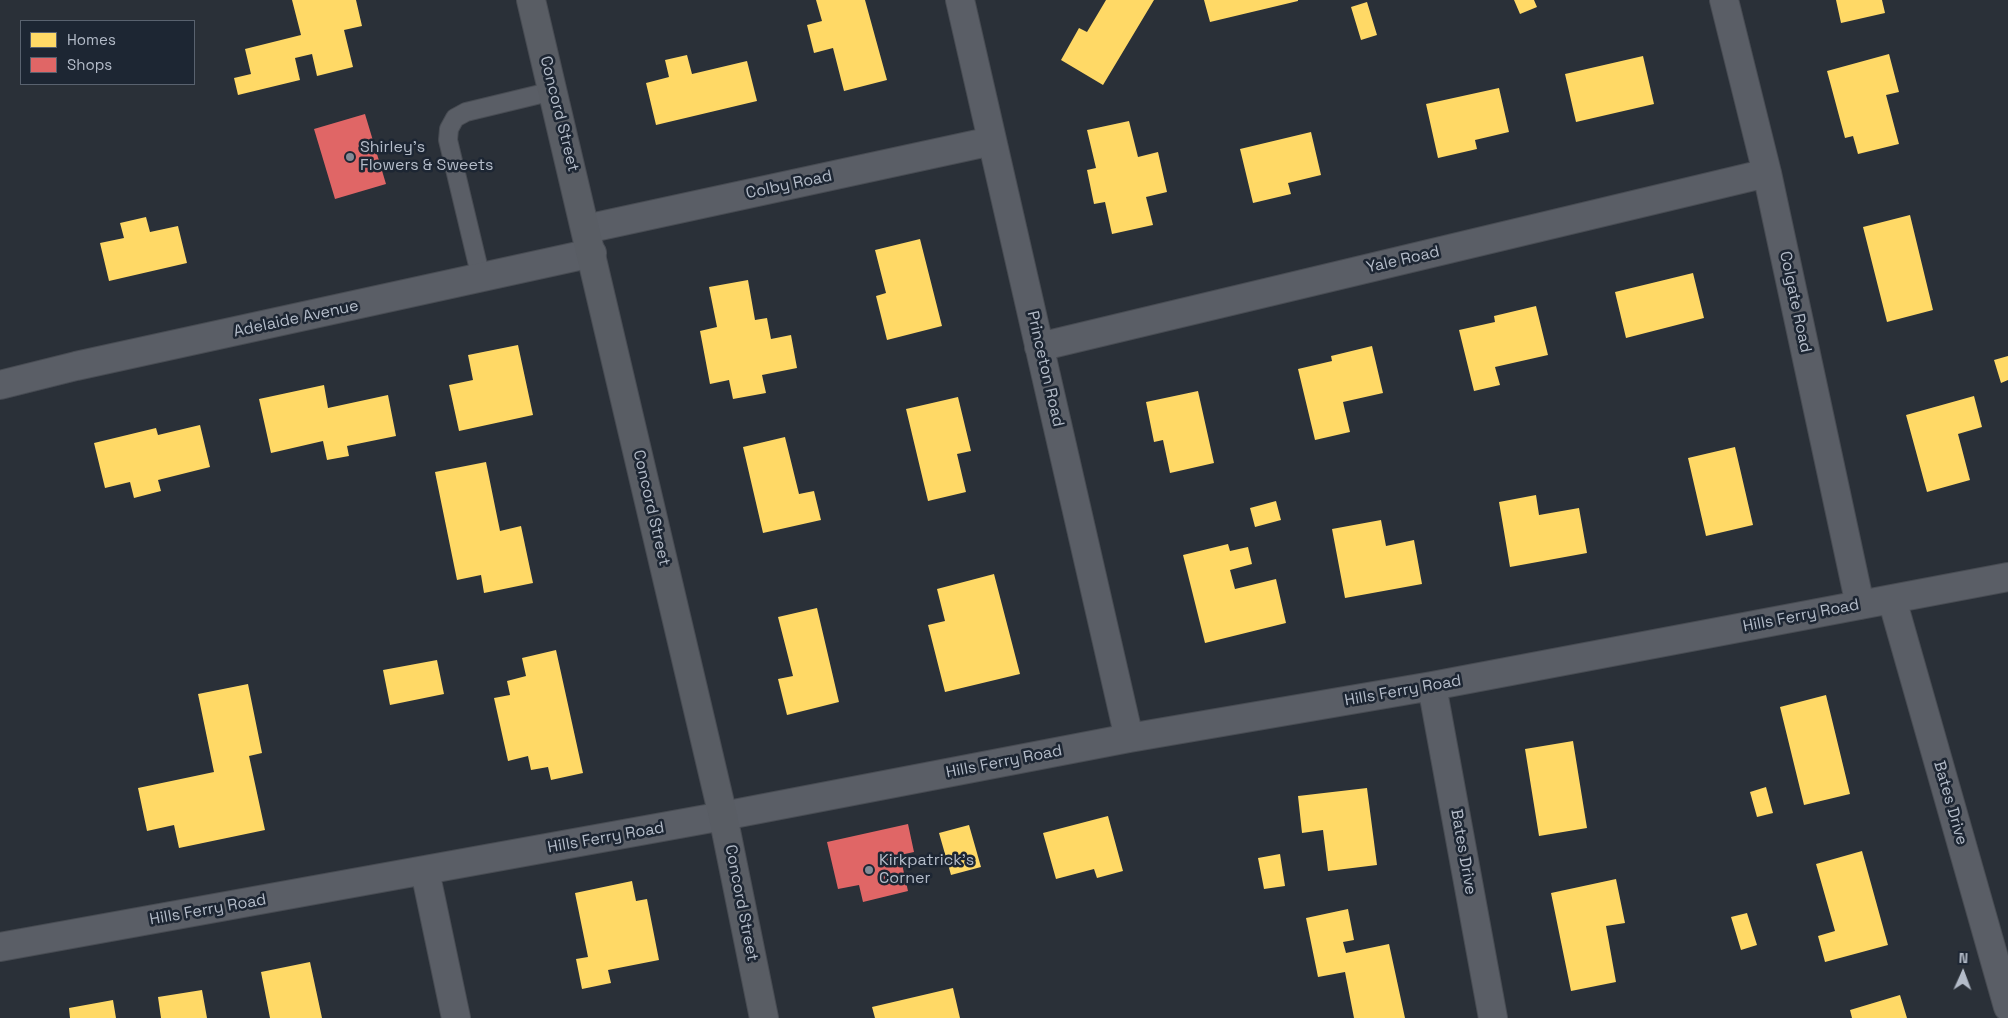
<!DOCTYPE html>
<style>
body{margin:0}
#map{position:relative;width:2008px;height:1018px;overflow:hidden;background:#2a3038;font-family:"Space Grotesk",sans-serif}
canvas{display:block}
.legend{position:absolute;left:20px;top:20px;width:175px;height:65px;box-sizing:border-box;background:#1d2633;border:1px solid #59626f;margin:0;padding:6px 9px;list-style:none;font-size:15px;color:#b4bcc9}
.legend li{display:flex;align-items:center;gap:10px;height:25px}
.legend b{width:25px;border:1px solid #59626f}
.north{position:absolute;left:1938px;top:948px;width:50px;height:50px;-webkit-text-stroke:4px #1d2633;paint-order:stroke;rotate:2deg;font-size:14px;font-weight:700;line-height:20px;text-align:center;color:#b4bcc9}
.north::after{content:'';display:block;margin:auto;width:18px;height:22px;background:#b4bcc9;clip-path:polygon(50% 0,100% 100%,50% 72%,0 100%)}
</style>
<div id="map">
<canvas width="2008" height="1018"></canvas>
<ul class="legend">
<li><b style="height:14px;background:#ffd966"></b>Homes</li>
<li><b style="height:14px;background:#e06666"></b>Shops</li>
</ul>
<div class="north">N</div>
</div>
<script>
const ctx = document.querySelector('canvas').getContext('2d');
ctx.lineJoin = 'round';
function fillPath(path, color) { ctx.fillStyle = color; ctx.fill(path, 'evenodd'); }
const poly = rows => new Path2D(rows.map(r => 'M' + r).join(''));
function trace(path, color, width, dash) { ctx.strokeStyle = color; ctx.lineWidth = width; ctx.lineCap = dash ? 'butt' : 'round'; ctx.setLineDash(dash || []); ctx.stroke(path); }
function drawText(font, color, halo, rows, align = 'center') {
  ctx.font = font + ' "Space Grotesk",sans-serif'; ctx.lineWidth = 5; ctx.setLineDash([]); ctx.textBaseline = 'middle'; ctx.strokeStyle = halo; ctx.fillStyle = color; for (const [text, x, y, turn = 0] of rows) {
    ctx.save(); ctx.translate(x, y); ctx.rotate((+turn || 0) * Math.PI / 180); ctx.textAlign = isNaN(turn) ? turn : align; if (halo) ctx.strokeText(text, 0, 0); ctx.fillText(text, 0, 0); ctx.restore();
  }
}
fillPath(poly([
 [292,0,356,0,362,26,344,30,353,67,317,76,312,54,295,58,300,80,238,95,234,78,251,74,245,49,301,35],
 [816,0,865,0,887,80,844,91,833,48,814,53,807,25,822,21],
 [1106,0,1154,0,1103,85,1061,60,1079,28,1087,32],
 [1204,0,1298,0,1298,1,1210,22],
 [1514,0,1534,0,1537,7,1520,14],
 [1836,0,1882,0,1885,13,1841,23],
 [1367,2,1377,35,1361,40,1351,7],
 [1889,54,1899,92,1886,95,1899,144,1858,154,1853,136,1845,138,1827,71],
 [687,55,692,74,747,61,757,101,656,125,646,83,669,77,665,60],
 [1643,56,1654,104,1576,122,1565,74],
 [1499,88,1509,132,1475,140,1477,149,1438,158,1426,104],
 [1129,121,1138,157,1158,152,1167,192,1146,197,1153,225,1112,234,1105,202,1094,204,1087,170,1096,168,1087,130],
 [1311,132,1321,175,1288,183,1291,194,1253,203,1240,149],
 [1910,215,1933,310,1887,322,1863,227],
 [146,217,150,232,178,226,187,263,109,281,100,243,124,238,120,223],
 [920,239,942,326,887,340,876,296,886,293,875,250],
 [1693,273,1704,318,1626,338,1615,292],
 [748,280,755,320,767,318,771,339,791,335,797,368,762,375,766,393,733,399,729,380,710,384,700,331,717,327,709,287],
 [1536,306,1548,355,1495,367,1500,385,1474,391,1459,330,1495,322,1494,316],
 [518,345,533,415,459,431,449,385,473,380,468,355],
 [1372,346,1383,393,1343,402,1350,432,1315,440,1298,369,1332,361,1331,356],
 [2008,356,2008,380,2001,383,1994,360],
 [324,385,328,408,388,395,396,436,347,446,349,456,327,460,323,441,271,453,259,399],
 [1198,391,1214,463,1170,473,1163,440,1154,442,1146,402],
 [1974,396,1982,427,1958,434,1970,480,1927,492,1906,415],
 [958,397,971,451,957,454,966,492,928,501,906,409],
 [200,425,210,467,158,480,161,491,134,498,130,482,105,488,94,443,156,428,158,435],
 [785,437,799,494,814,491,821,520,763,533,743,447],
 [1735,447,1753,525,1706,536,1688,458],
 [486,462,500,531,521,526,533,583,484,593,481,575,457,580,435,472],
 [1536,495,1539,515,1579,508,1587,553,1510,567,1499,502],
 [1276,501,1281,520,1255,527,1250,508],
 [1381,520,1386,546,1414,540,1422,584,1345,598,1332,529],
 [1228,544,1230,551,1248,547,1252,564,1230,570,1235,589,1276,579,1286,623,1205,643,1183,555],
 [994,574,1020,674,945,692,928,625,945,621,937,589],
 [817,608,839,702,787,715,778,679,793,676,778,617],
 [556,650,583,773,551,780,548,767,531,770,528,756,508,761,494,698,510,695,507,681,526,676,522,658],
 [437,660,444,694,390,705,383,670],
 [248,684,262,753,249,756,265,830,179,848,174,825,147,831,138,788,214,772,198,694],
 [1826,695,1850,794,1804,805,1780,707],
 [1573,741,1587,828,1539,836,1525,749],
 [1766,787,1773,813,1757,817,1750,792],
 [1367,788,1377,865,1328,871,1323,830,1302,833,1298,796],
 [1108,816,1123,871,1097,878,1094,869,1056,879,1043,833],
 [969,825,981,867,951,875,939,833],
 [1862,851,1888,945,1825,962,1818,936,1835,931,1816,864],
 [1280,854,1285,886,1264,889,1258,858],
 [1616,879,1625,923,1606,926,1616,982,1571,991,1551,893],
 [632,881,636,901,647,899,659,960,608,970,611,983,582,989,576,959,588,957,575,893],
 [1348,909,1354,940,1343,942,1346,953,1389,944,1405,1018,1354,1018,1345,972,1318,977,1306,918],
 [1747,913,1757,945,1741,950,1731,917],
 [310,962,322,1018,270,1018,261,972],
 [953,988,960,1018,875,1018,872,1007],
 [202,990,207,1018,161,1018,158,997],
 [1900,995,1907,1018,1852,1018,1850,1010],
 [113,1000,116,1018,70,1018,69,1008]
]), '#ffd966');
fillPath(poly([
 [365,114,386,184,335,199,314,129],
 [908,824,914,852,900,855,908,891,863,902,859,885,838,889,827,842]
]), '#e06666');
const service = poly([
 [481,278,448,140,449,129,455,118,466,112,553,91]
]);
const minor = poly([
 [960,0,1129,738],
 [1724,0,1767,173,1860,605],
 [586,229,992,141],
 [1039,347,1767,173],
 [0,385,76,366,592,253],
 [1892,599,2008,1007],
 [1432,686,1493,1018],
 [425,871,456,1018],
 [0,947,723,816,1129,738,1432,686,2008,577]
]);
const secondary = poly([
 [531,0,723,816,764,1018]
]);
trace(service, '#484c53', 20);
trace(minor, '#484c53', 30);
trace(secondary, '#484c53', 30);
trace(service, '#5a5e66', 18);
trace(minor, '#5a5e66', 28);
trace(secondary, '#595d64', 28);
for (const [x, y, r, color] of [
 [350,157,5,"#848b96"],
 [869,870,5,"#848b96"]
]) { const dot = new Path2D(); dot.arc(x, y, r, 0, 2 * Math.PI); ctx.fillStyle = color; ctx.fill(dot); trace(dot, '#1d2633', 2); }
drawText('16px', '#b4bcc9', '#1d2633', [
 ["Concord Street",559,114,76],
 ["Colby Road",789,185,-12],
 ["Yale Road",1403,260,-13],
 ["Colgate Road",1795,302,78],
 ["Adelaide Avenue",296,319,-12],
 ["Princeton Road",1045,369,77],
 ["Concord Street",651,508,77],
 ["Hills Ferry Road",1801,616,-11],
 ["Hills Ferry Road",1403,691,-10],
 ["Hills Ferry Road",1004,762,-11],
 ["Bates Drive",1950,803,74],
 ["Hills Ferry Road",606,838,-10],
 ["Bates Drive",1463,852,80],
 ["Concord Street",741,903,79],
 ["Hills Ferry Road",208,910,-10]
]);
drawText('16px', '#b4bcc9', '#1d2633', [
 ["Shirley's",360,148],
 ["Flowers & Sweets",360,166],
 ["Kirkpatrick's",879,861],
 ["Corner",879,879]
], 'left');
</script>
